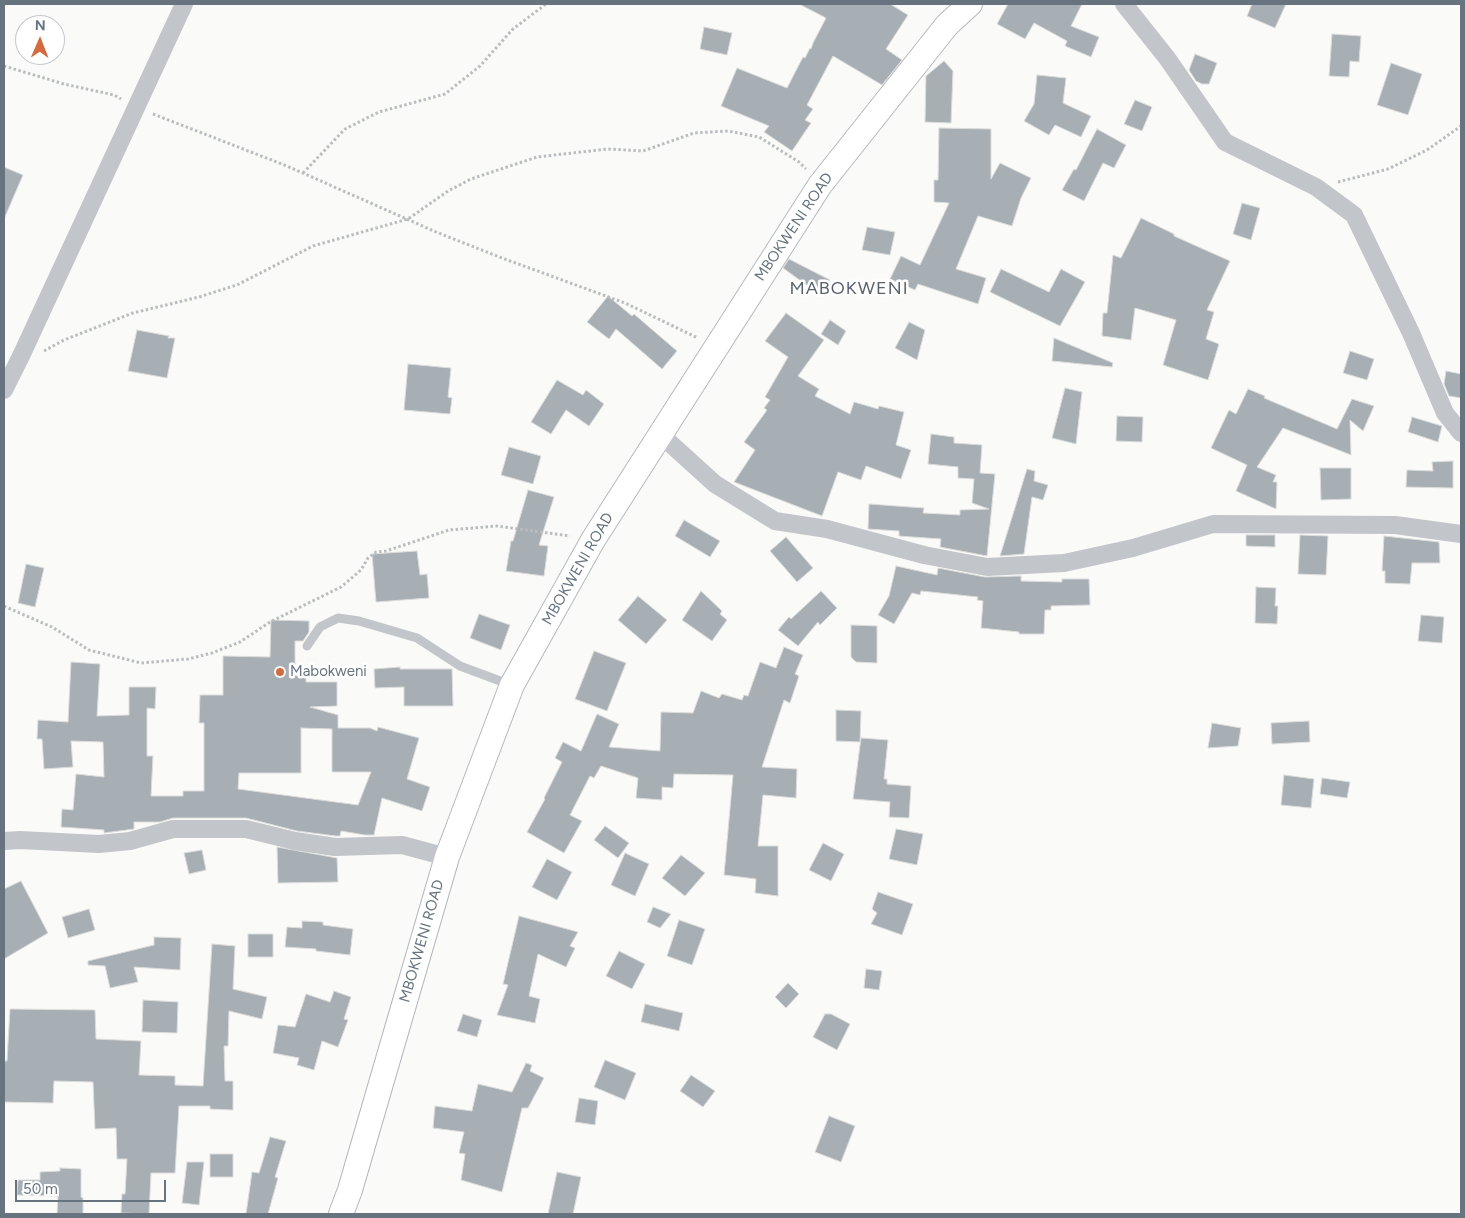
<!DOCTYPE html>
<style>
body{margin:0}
#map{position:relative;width:1465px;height:1218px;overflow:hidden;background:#fafaf8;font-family:Figtree,sans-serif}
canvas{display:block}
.frame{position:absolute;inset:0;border:5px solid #677480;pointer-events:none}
.north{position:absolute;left:15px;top:15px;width:50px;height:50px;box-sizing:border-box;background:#fff;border:1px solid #c2c7cc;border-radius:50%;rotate:1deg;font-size:14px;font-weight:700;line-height:20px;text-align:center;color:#677480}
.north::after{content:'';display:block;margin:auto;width:18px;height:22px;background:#d26b40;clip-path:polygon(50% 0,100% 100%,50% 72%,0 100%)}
.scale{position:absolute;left:15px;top:1180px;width:151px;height:22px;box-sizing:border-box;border:2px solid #677480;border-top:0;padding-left:6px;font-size:15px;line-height:18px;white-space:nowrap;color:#677480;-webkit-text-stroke:4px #fff;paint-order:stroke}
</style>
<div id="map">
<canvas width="1465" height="1218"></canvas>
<div class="frame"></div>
<div class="north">N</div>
<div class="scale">50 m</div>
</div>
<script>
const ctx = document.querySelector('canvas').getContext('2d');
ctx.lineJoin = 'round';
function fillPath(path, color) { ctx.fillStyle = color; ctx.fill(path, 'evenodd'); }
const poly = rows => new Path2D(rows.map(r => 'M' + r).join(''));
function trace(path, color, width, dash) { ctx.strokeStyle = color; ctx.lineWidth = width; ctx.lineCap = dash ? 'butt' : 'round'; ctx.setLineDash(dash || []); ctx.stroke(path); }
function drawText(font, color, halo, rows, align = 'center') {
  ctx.font = font + ' Figtree,sans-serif'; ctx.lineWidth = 5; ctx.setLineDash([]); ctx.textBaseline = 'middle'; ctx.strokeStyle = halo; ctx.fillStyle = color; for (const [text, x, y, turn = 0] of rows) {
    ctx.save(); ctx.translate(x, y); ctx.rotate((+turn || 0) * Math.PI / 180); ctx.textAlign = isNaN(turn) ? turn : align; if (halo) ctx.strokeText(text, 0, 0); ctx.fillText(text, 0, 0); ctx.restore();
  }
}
const building = poly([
 [799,4,890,4,908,15,886,49,902,60,882,85,833,56,807,105,813,109,805,120,811,123,792,151,764,132,769,126,721,106,737,68,787,88,803,57,805,58,810,48,811,49,813,43,826,18,799,4],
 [1008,4,1082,4,1071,26,1099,37,1091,57,1065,46,1067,41,1034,23,1025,39,997,24,1008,4],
 [1252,4,1286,4,1275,28,1247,16,1252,4],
 [704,27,732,33,727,55,700,49,704,27],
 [1332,34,1361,36,1359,62,1350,61,1349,77,1329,76,1332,34],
 [1195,54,1217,63,1209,84,1202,84,1196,81,1189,70,1195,54],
 [944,61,953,71,951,123,925,122,926,76,944,61],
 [1391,63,1422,74,1408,115,1377,105,1391,63],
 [1037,75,1066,78,1063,103,1091,116,1081,137,1055,125,1049,135,1024,121,1034,104,1037,75],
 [1135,100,1152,107,1142,131,1124,124,1135,100],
 [939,128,991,129,991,179,1000,163,1031,178,1021,198,1012,226,978,216,956,269,986,278,978,304,918,284,915,290,890,279,901,256,920,265,949,203,934,202,934,180,938,180,939,128],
 [1097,129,1126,145,1114,168,1103,163,1084,201,1062,190,1074,169,1076,170,1097,129],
 [4,167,23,175,4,219,4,167],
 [1242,203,1260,208,1251,240,1233,234,1242,203],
 [1141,218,1174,234,1174,236,1230,261,1207,310,1214,312,1206,339,1219,344,1208,380,1163,365,1176,320,1135,308,1131,340,1102,336,1103,313,1107,313,1113,255,1121,258,1141,218],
 [867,227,895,232,890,255,862,250,867,227],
 [789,259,830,280,819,294,783,268,789,259],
 [1001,269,1049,292,1061,269,1085,282,1060,326,990,292,1001,269],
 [608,296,632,316,634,314,677,351,662,369,616,329,609,339,587,322,608,296],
 [786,313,824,340,798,376,819,389,815,396,850,414,854,402,878,409,879,406,904,412,896,445,911,450,901,479,866,466,861,480,838,472,822,516,734,482,755,450,744,442,767,410,764,408,770,400,765,397,788,357,765,341,786,313],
 [830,320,846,331,838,345,821,334,830,320],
 [909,322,925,330,917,360,895,348,909,322],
 [137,330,169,336,168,338,175,338,167,378,128,371,137,330],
 [1054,338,1113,363,1112,367,1052,361,1054,338],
 [1350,351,1374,359,1367,380,1343,373,1350,351],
 [408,364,451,368,448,397,452,398,450,414,404,410,408,364],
 [1446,371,1461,374,1461,398,1449,396,1444,384,1446,371],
 [557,380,583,395,586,390,604,404,589,426,566,410,551,434,531,422,557,380],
 [1065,388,1082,392,1076,444,1052,438,1065,388],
 [1248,389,1265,396,1264,398,1337,429,1352,399,1374,406,1363,431,1350,420,1351,455,1283,428,1257,467,1276,475,1273,482,1277,482,1276,509,1236,491,1247,465,1211,448,1229,410,1236,414,1248,389],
 [1117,416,1143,417,1142,442,1116,441,1117,416],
 [1412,417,1442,426,1438,442,1408,432,1412,417],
 [931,434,954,437,954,443,982,445,980,473,995,474,987,556,940,547,941,539,899,536,899,531,868,529,869,504,924,508,923,513,960,515,960,510,989,509,972,503,974,479,958,478,958,467,928,464,931,434],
 [509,447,541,456,533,484,501,475,509,447],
 [1453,461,1453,488,1406,487,1407,470,1433,471,1432,462,1453,461],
 [1320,468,1351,468,1351,499,1321,500,1320,468],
 [1027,469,1035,471,1034,481,1048,485,1043,500,1032,497,1024,554,1000,556,1027,469],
 [528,490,554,497,539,545,548,546,544,576,506,571,511,541,513,541,528,490],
 [684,520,720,541,710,557,675,536,684,520],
 [1246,535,1275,535,1275,547,1246,546,1246,535],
 [1300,535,1328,536,1326,575,1298,574,1300,535],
 [1384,536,1439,542,1440,563,1412,563,1410,584,1385,583,1385,571,1382,571,1384,536],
 [786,537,813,568,797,582,770,551,786,537],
 [417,551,420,575,427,574,429,598,376,602,372,554,417,551],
 [26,564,44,568,35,607,18,603,26,564],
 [896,566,937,575,938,568,985,577,1021,576,1021,581,1062,582,1062,579,1089,579,1090,605,1051,606,1051,610,1045,610,1044,634,1019,634,1019,632,981,628,983,601,977,600,978,597,921,591,920,595,912,593,894,624,878,615,889,596,896,566],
 [1256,587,1276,588,1275,606,1278,606,1277,624,1255,623,1256,587],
 [701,591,722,611,720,614,727,620,712,641,682,620,701,591],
 [821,591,837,608,820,625,818,622,798,646,778,630,789,617,791,619,821,591],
 [638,596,667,620,646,644,618,620,638,596],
 [479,614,510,625,501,650,470,638,479,614],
 [1421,615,1444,617,1442,643,1418,641,1421,615],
 [271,620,309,621,309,632,303,641,295,641,295,673,306,673,306,682,337,682,337,706,310,707,338,715,338,728,370,728,377,731,378,727,419,738,407,779,430,787,422,811,382,798,374,835,365,835,341,831,340,836,336,836,297,831,246,818,173,818,160,822,134,822,134,829,104,833,104,830,61,827,62,809,73,810,76,774,104,777,103,742,71,741,73,767,44,769,42,739,37,739,38,720,68,722,71,662,100,664,97,716,129,715,129,687,156,687,155,709,147,708,147,756,153,756,151,796,183,796,183,791,204,791,204,723,199,723,200,695,223,695,223,656,270,657,271,620],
 [301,728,332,729,332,772,371,772,358,805,238,789,239,773,301,773,301,728],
 [851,625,877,626,877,663,856,662,851,657,851,625],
 [784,647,803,655,795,674,799,676,790,703,784,700,762,767,797,769,796,798,763,795,758,846,778,846,778,896,755,893,756,879,724,875,733,775,674,774,673,788,662,787,662,800,636,798,638,778,601,766,594,778,590,776,570,815,582,821,564,853,527,832,545,799,544,798,562,762,555,758,563,742,581,751,597,714,619,724,609,747,660,751,661,712,693,713,701,691,719,698,722,694,742,700,744,695,748,696,760,662,776,668,784,647],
 [594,651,626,663,607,711,575,699,594,651],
 [400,667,400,669,452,669,453,706,404,706,404,687,375,688,374,669,400,667],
 [836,710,861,711,860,742,836,741,836,710],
 [1309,721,1310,742,1272,744,1271,723,1309,721],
 [1212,723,1241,728,1238,746,1208,748,1212,723],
 [861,738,888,740,884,779,887,779,887,784,911,786,909,818,889,817,890,802,853,799,861,738],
 [1284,775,1314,779,1311,808,1281,805,1284,775],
 [1322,778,1350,782,1347,798,1320,794,1322,778],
 [605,826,629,843,618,858,594,840,605,826],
 [896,829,923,834,917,865,889,859,896,829],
 [823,843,844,854,831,881,809,870,823,843],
 [277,847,337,858,338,882,278,883,277,847],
 [202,850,206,870,189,874,184,853,202,850],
 [625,853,649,864,635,896,611,885,625,853],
 [681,855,705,873,685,896,662,878,681,855],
 [547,859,572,872,557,900,532,887,547,859],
 [21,881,48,933,4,959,4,889,21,881],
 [878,892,913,904,902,935,871,924,877,913,872,909,878,892],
 [653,907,671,914,660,928,647,922,653,907],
 [89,909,95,930,68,938,62,917,89,909],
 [519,916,578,932,570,946,575,948,566,967,538,954,529,996,540,999,535,1023,497,1015,508,985,503,984,519,916],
 [679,920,705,929,692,965,667,956,679,920],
 [302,921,323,922,323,925,353,929,350,955,316,951,316,949,285,947,287,927,302,928,302,921],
 [248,934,273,934,273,957,248,957,248,934],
 [154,937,181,938,180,970,134,967,138,982,110,988,105,966,88,965,88,961,154,945,154,937],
 [212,944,235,946,233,989,267,997,262,1019,229,1011,228,1046,224,1046,225,1081,233,1081,233,1110,210,1109,210,1106,179,1106,175,1173,151,1173,149,1214,121,1213,122,1194,125,1194,127,1159,117,1159,116,1128,95,1129,93,1082,54,1081,53,1103,4,1102,4,1061,7,1061,10,1009,95,1010,96,1039,141,1041,139,1075,175,1076,175,1085,203,1086,212,944],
 [619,951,645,964,632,989,606,976,619,951],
 [866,969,882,971,879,990,864,988,866,969],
 [788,983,799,994,786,1008,775,997,788,983],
 [334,991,351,997,344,1019,348,1020,338,1047,322,1041,314,1070,297,1065,299,1058,273,1053,278,1025,295,1027,306,994,330,1002,334,991],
 [143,1000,178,1002,177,1033,142,1032,143,1000],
 [645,1004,683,1013,679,1031,641,1022,645,1004],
 [463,1014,482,1020,477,1037,457,1031,463,1014],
 [825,1014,831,1014,850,1024,837,1050,813,1037,825,1014],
 [605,1060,636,1073,625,1100,594,1087,605,1060],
 [526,1063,532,1065,530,1071,544,1078,528,1108,522,1108,502,1192,461,1180,465,1154,459,1153,464,1132,433,1128,435,1106,472,1111,478,1084,512,1092,526,1063],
 [691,1075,715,1091,703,1107,680,1091,691,1075],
 [579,1098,598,1101,595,1125,575,1122,579,1098],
 [829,1116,855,1126,841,1162,815,1152,829,1116],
 [270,1137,286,1141,275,1177,278,1178,268,1214,246,1214,252,1172,259,1173,270,1137],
 [210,1154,233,1154,233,1177,210,1177,210,1154],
 [187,1162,204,1162,199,1205,182,1203,187,1162],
 [60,1168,81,1169,81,1197,83,1198,83,1214,57,1214,58,1196,17,1195,18,1180,40,1180,40,1172,60,1171,60,1168],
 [557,1172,581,1177,573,1214,548,1214,557,1172]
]);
fillPath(building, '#a7aeb4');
trace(building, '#dcdcda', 1);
const secondary = poly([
 [341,1214,350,1190,447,857,512,685,593,540,820,185,947,25,970,4]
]);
trace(secondary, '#b4b9be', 26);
trace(poly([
 [4,66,64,84,114,95,121,99],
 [153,114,287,166,436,232,502,258,625,303,698,338],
 [303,173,345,129,379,112,445,94,480,66,513,29,546,4],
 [1338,182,1388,169,1427,150,1461,126],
 [44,351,64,340,133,313,199,297,237,285,313,246,408,219,448,191,471,179,537,157,608,149,643,151,694,133,728,131,759,137,799,162,806,169],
 [4,606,52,627,89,650,141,663,188,659,212,653,240,642,270,622,341,587,361,570,368,558,376,552,386,551,449,530,497,526,570,536]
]), '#babdc0', 3, [2.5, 2.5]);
trace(poly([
 [307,646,320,627,338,618,359,621,417,638,460,666,511,685]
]), '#c2c5c9', 9);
trace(poly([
 [1124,4,1167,58,1225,142,1316,187,1354,215,1411,333,1445,413,1461,433],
 [4,390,21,356,184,4],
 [661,435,715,484,775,521,827,529,924,555,987,567,1064,563,1133,548,1213,524,1395,525,1461,534],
 [4,841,20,840,99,844,130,841,173,829,246,829,295,841,335,847,402,845,447,857]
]), '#c2c5c9', 18);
trace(secondary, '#fff', 24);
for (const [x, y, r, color] of [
 [280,672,5,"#d26b40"]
]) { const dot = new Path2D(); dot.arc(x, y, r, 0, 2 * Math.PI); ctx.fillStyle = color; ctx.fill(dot); trace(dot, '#fff', 2); }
drawText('15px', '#677480', '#fff', [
 ["MBOKWENI ROAD",794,227,-56],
 ["MBOKWENI ROAD",578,569,-60],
 ["MBOKWENI ROAD",422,941,-74]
]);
drawText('15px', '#677480', '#fff', [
 ["Mabokweni",290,672]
], 'left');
ctx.letterSpacing = '1px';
drawText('18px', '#59626c', '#fff', [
 ["MABOKWENI",849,289]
]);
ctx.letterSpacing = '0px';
</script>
